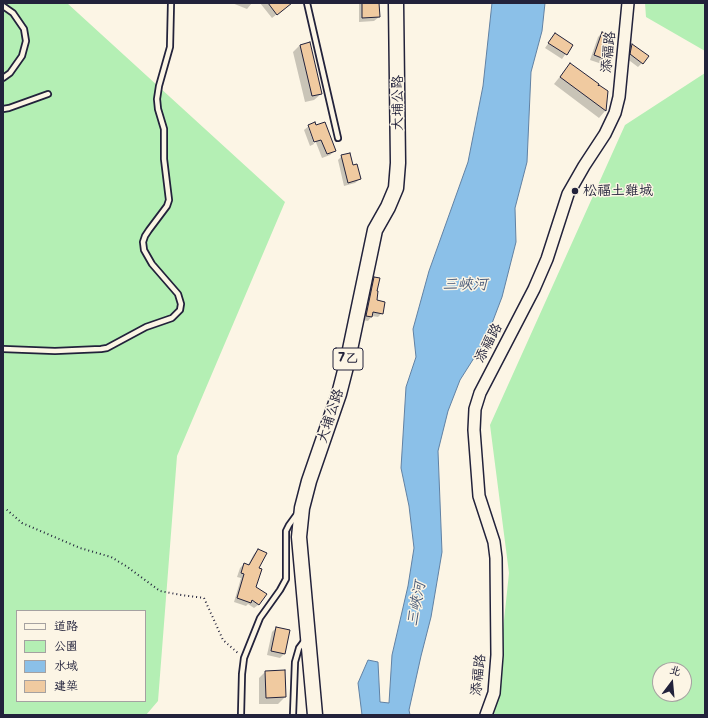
<!DOCTYPE html>
<meta charset="utf-8">
<style>
body{margin:0}
#map{position:relative;width:708px;height:718px;overflow:hidden;background:#fcf5e5;font-family:"Balsamiq Sans","LXGW WenKai TC",sans-serif}
canvas{display:block}
.frame{position:absolute;inset:0;border:4px solid #22223b;pointer-events:none}
.legend{position:absolute;left:16px;top:610px;width:130px;height:92px;box-sizing:border-box;background:#fcf5e5;border:1px solid #a5a1a1;margin:0;padding:5px 7px;list-style:none;font-size:12px;color:#22223b}
.legend li{display:flex;align-items:center;gap:8px;height:20px}
.legend b{width:20px;border:1px solid #a5a1a1}
.north{position:absolute;left:652px;top:662px;width:40px;height:40px;box-sizing:border-box;background:#fcf5e5;border:1px solid #a5a1a1;border-radius:50%;rotate:16deg;font-size:11px;font-weight:700;line-height:16px;text-align:center;color:#22223b}
.north::after{content:'';display:block;margin:auto;width:14px;height:18px;background:#22223b;clip-path:polygon(50% 0,100% 100%,50% 72%,0 100%)}
</style>
<div id="map">
<canvas width="708" height="718"></canvas>
<div class="frame"></div>
<ul class="legend">
<li><b style="height:5px;background:#fcf5e5"></b>道路</li>
<li><b style="height:11px;background:#b4efb4"></b>公園</li>
<li><b style="height:11px;background:#8bc0e8"></b>水域</li>
<li><b style="height:11px;background:#f0caa0"></b>建築</li>
</ul>
<div class="north">北</div>
</div>
<script>
const ctx = document.querySelector('canvas').getContext('2d');
ctx.lineJoin = 'round';
function fillPath(path, color) { ctx.fillStyle = color; ctx.fill(path, 'evenodd'); }
const poly = rows => new Path2D(rows.map(r => 'M' + r).join(''));
function trace(path, color, width, dash) { ctx.strokeStyle = color; ctx.lineWidth = width; ctx.lineCap = dash ? 'butt' : 'round'; ctx.setLineDash(dash || []); ctx.stroke(path); }
function drawText(font, color, halo, rows, align = 'center') {
  ctx.font = font + ' "Balsamiq Sans","LXGW WenKai TC",sans-serif'; ctx.lineWidth = 3; ctx.setLineDash([]); ctx.textBaseline = 'middle'; ctx.strokeStyle = halo; ctx.fillStyle = color; for (const [text, x, y, turn = 0] of rows) {
    ctx.save(); ctx.translate(x, y); ctx.rotate((+turn || 0) * Math.PI / 180); ctx.textAlign = isNaN(turn) ? turn : align; if (halo) ctx.strokeText(text, 0, 0); ctx.fillText(text, 0, 0); ctx.restore();
  }
}
fillPath(poly([
 [3,3,67,3,285,202,177,456,158,701,146,715,3,715],
 [17,611,145,611,145,701,17,701],
 [645,3,705,3,705,51,646,17],
 [705,73,705,715,494,715,509,573,490,425,625,125],
 [660,670,684,670,684,694,660,694]
]), '#b4efb4');
const water = poly([
 [492,3,545,3,542,31,531,72,527,162,515,208,516,242,502,297,486,339,460,380,448,411,438,451,442,552,431,617,421,656,409,710,410,715,362,715,358,683,368,660,378,662,380,702,389,703,392,655,408,586,414,548,409,506,401,468,406,387,416,357,413,329,429,271,468,162,483,86,492,3]
]);
fillPath(water, '#8bc0e8');
trace(water, '#6181a3', 1);
fillPath(poly([
 [232,3,252,3,247,9],
 [260,3,291,3,272,18],
 [359,3,378,3,379,17,374,21,359,22],
 [602,33,606,59,602,64,590,60,598,37],
 [555,34,572,45,562,59,545,48],
 [309,43,321,94,314,100,305,102,293,52,300,45],
 [632,45,642,63,638,67,626,58,628,49],
 [570,64,596,89,607,92,605,111,599,118,554,84],
 [325,123,335,151,330,155,322,158,310,127,308,127,314,144,310,146,304,130,309,126,315,124,316,126],
 [342,156,352,166,360,179,355,183,344,186,338,160],
 [374,278,375,301,382,313,378,317,372,316,368,321,362,320,370,282],
 [258,550,258,568,255,587,258,605,254,608,248,604,246,606,234,602,241,578,237,577,240,568,244,564,248,565,254,554],
 [276,628,284,654,280,658,267,655,272,632],
 [265,672,285,697,278,704,259,704,259,678]
]), '#0003');
const building = poly([
 [268,3,292,3,277,15,268,3],
 [362,3,379,3,380,17,362,18,362,3],
 [602,32,615,36,607,60,594,55,602,32],
 [555,33,573,45,567,55,548,43,555,33],
 [310,42,322,94,312,96,300,45,310,42],
 [632,44,649,56,643,64,630,54,632,44],
 [570,63,599,84,598,86,599,85,608,91,606,111,560,77,570,63],
 [315,122,316,125,325,122,336,151,327,154,321,140,314,142,308,125,315,122],
 [350,153,353,165,357,164,361,179,348,183,341,155,350,153],
 [374,277,380,278,377,291,378,291,377,300,385,302,383,314,373,312,372,317,366,316,374,277],
 [258,549,267,553,259,568,262,569,256,587,267,594,259,605,252,600,251,603,237,598,244,574,241,573,244,563,249,565,258,549],
 [276,627,290,630,285,654,271,651,276,627],
 [285,670,286,697,266,698,265,671,285,670]
]);
fillPath(building, '#f0caa0');
trace(building, '#22223b', 1);
const service = poly([
 [307,3,338,138],
 [3,6,13,13,24,29,26,41,22,56,10,73,3,78],
 [3,109,9,108,48,94],
 [3,349,55,351,101,349,107,348,146,327,172,318,180,310,181,304,178,294,152,264,144,250,143,242,145,236,149,230,167,206,169,200,164,159,164,129,158,109,157,99,159,86,170,47,171,3],
 [241,715,242,674,244,658,260,618,280,590,286,579,286,531,289,525,297,514],
 [293,715,295,662,299,648,305,640]
]);
const tertiary = poly([
 [486,715,494,693,497,655,496,558,494,542,479,496,474,430,475,409,480,393,534,289,547,259,568,194,584,166,605,134,615,113,619,97,628,3]
]);
const primary = poly([
 [315,715,299,537,302,508,309,481,339,394,348,359,375,230,388,207,396,188,398,163,396,3]
]);
trace(service, '#22223b', 8);
trace(tertiary, '#22223b', 14);
trace(primary, '#22223b', 17);
trace(poly([
 [3,509,6,509,22,523,80,548,111,557,126,566,160,591,181,595,204,598,223,640,239,654]
]), '#22223b', 2, [1, 3]);
trace(service, '#fcf5e5', 4.5);
trace(tertiary, '#fcf5e5', 11);
trace(primary, '#fcf5e5', 14);
for (const [x, y, r, color] of [
 [575,191,4,"#22223b"]
]) { const dot = new Path2D(); dot.arc(x, y, r, 0, 2 * Math.PI); ctx.fillStyle = color; ctx.fill(dot); trace(dot, '#fcf5e5', 1.5); }
for (const [x, y, w] of [
 [348,359,30]
]) { const box = new Path2D(); box.roundRect(x - w / 2, y - 11, w, 22, 3); ctx.fillStyle = '#fcf5e5'; ctx.fill(box); trace(box, '#22223b', 1); }
drawText('bold 13px', '#22223b', null, [
 ["7乙",348,359]
]);
drawText('14px', '#22223b', '#fcf5e5', [
 ["添福路",609,52,-84],
 ["大埔公路",398,103,-90],
 ["添福路",489,343,-62],
 ["大埔公路",331,416,-72],
 ["添福路",479,675,-83]
]);
drawText('14px', '#22223b', '#fcf5e5', [
 ["松福土雞城",583,191]
], 'left');
drawText('italic 15px', '#475978', '#fcf5e5', [
 ["三峽河",465,285],
 ["三峽河",417,604,-79]
]);
</script>
